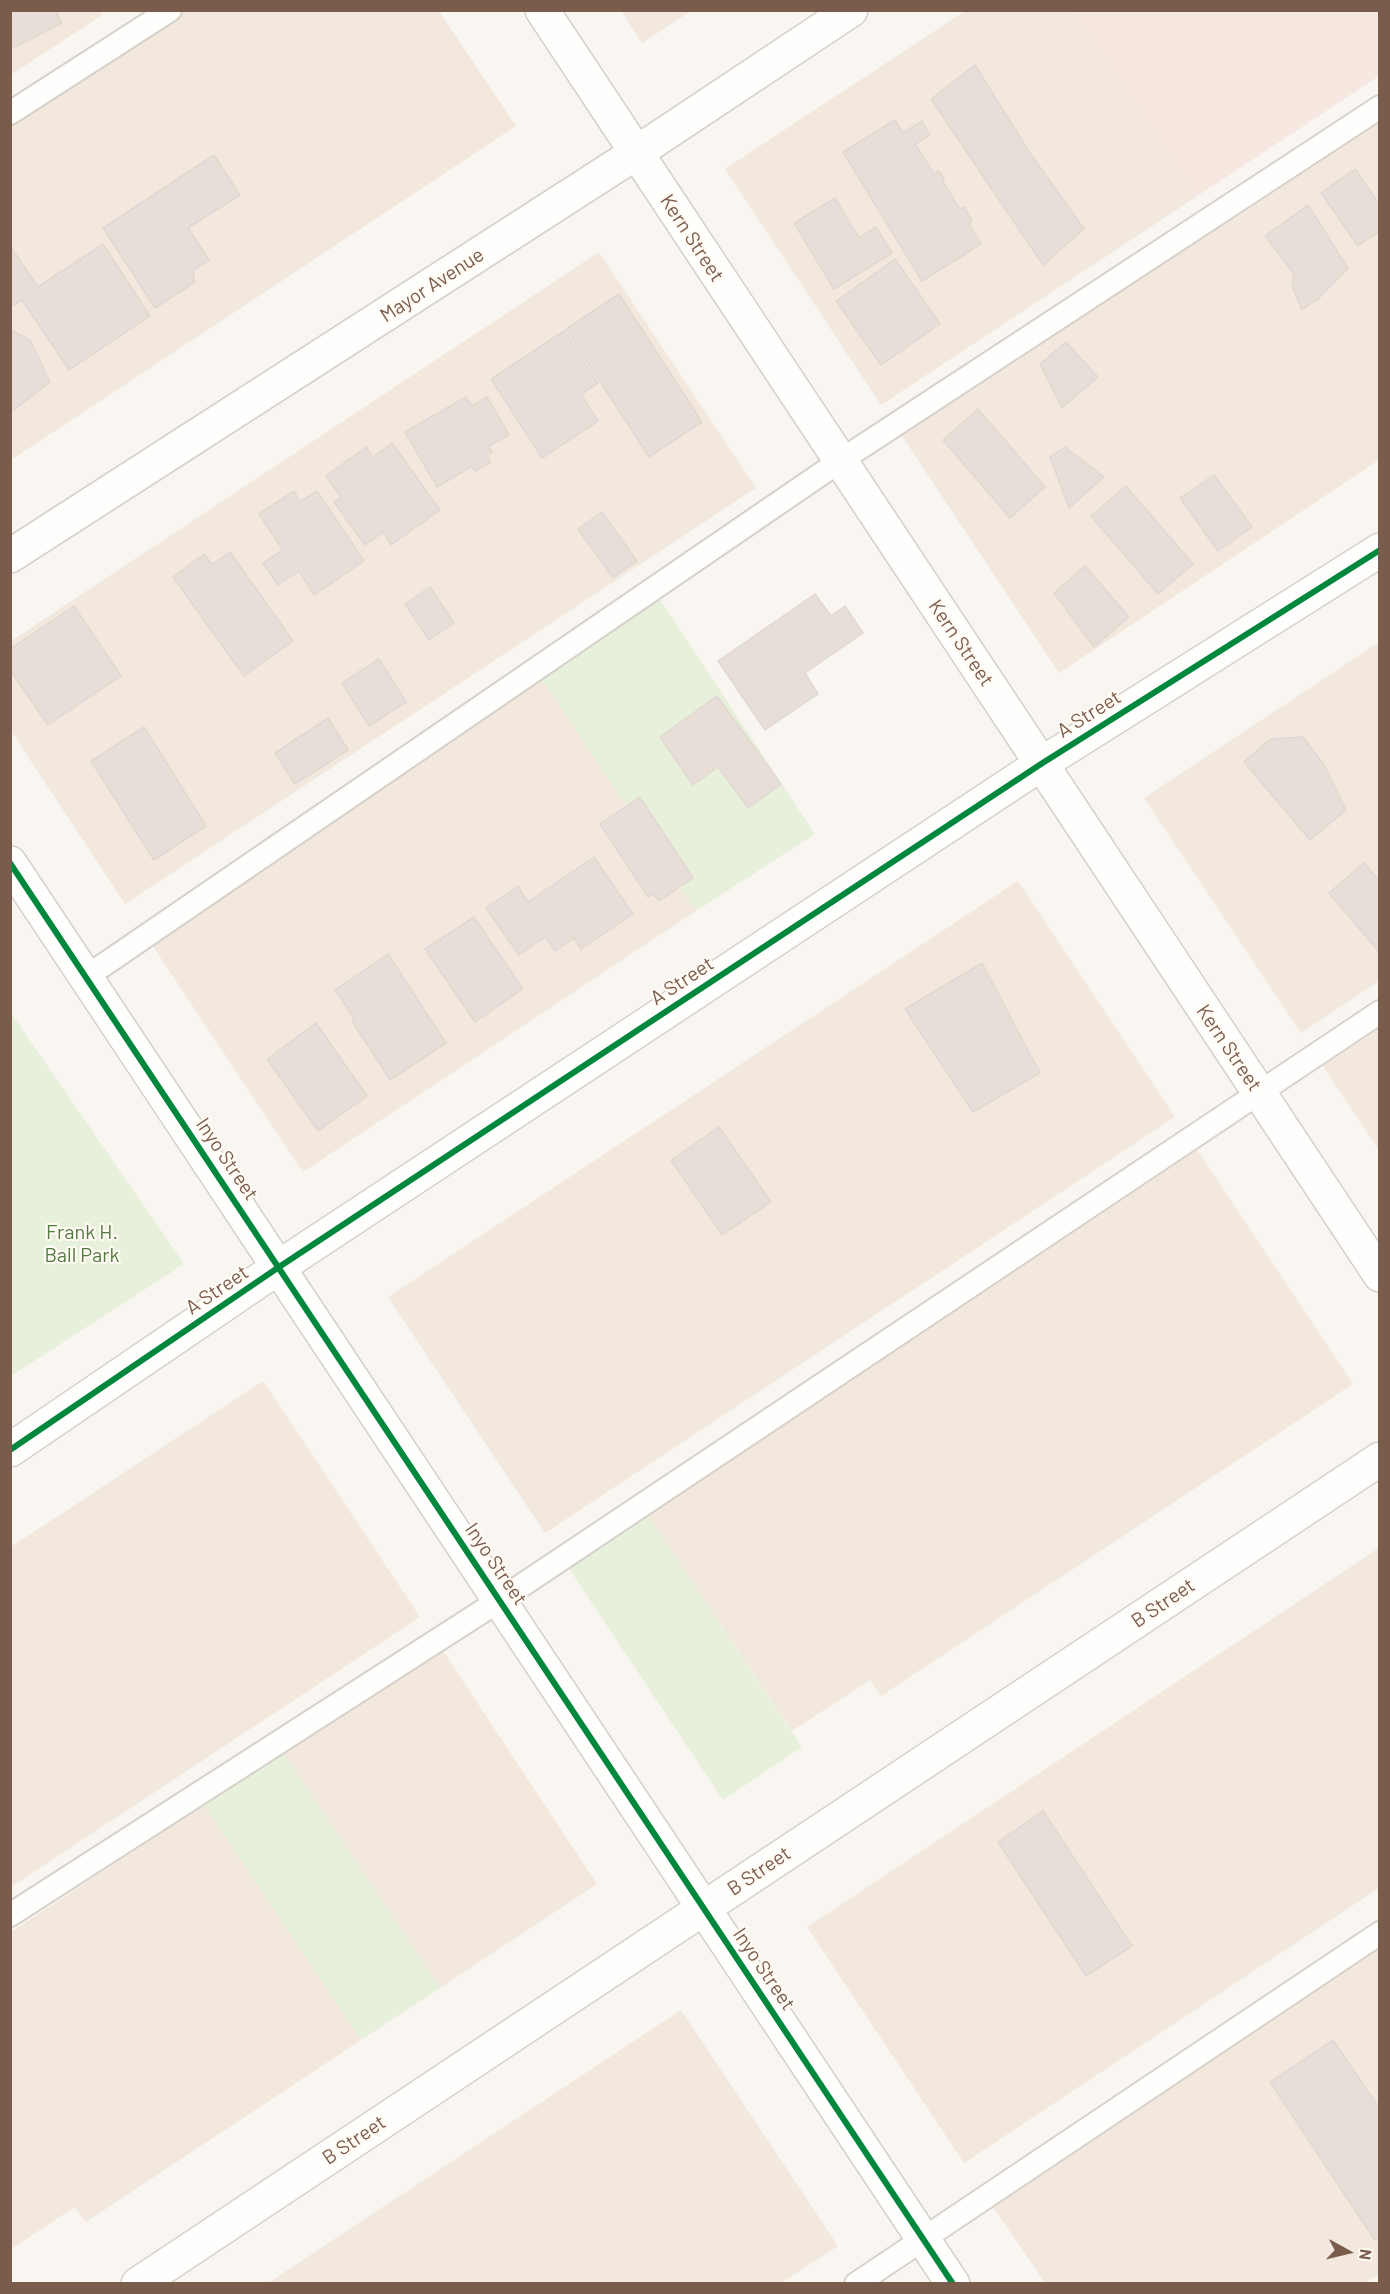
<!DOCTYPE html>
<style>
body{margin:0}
#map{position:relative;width:1390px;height:2294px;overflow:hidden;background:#f9f5f0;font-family:Barlow,sans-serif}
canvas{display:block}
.frame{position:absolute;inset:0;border:12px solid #7a5c4d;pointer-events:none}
.north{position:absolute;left:1318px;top:2222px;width:60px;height:60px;-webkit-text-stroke:4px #fffaf3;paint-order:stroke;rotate:98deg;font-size:16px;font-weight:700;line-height:24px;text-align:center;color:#7a5c4d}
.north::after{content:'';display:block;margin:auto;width:21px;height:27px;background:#7a5c4d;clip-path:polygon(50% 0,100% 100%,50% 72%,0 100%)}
</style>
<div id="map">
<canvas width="1390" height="2294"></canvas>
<div class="frame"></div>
<div class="north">N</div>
</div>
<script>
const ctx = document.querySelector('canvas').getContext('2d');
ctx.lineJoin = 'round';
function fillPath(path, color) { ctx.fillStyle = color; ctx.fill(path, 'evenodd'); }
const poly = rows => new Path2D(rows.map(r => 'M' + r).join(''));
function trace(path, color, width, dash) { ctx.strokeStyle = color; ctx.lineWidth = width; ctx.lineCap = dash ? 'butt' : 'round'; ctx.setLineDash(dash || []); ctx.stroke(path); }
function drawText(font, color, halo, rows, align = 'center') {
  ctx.font = font + ' Barlow,sans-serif'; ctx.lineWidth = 4.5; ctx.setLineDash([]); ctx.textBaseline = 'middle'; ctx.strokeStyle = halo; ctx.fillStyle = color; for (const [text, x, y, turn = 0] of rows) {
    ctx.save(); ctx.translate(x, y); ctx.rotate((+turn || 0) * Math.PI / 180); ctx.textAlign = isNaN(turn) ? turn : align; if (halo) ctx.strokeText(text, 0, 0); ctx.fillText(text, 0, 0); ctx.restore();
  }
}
fillPath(poly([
 [11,11,99,11,102,15,11,75],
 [178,11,439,11,516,126,11,460,11,121],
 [621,11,691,11,642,43],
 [965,11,1073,11,1196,197,881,405,725,169],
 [1379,121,1379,460,1059,673,902,436],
 [599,252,756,488,125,904,11,731,11,641],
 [1379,642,1379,981,1301,1033,1144,798],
 [540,676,696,911,303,1172,146,936],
 [1018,881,1175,1117,545,1533,388,1297],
 [1379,1027,1379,1150,1322,1065],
 [1196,1148,1353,1384,881,1696,870,1680,792,1731,645,1512],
 [263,1381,420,1617,11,1887,11,1547],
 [1379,1548,1379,1888,964,2163,807,1927],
 [441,1648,597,1884,440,1988,283,1753],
 [204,1805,361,2040,86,2222,75,2207,11,2249,11,1932],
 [1379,1933,1379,2274,1365,2283,1045,2283,985,2195],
 [681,2010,838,2246,781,2283,268,2283]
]), '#f2e8de');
fillPath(poly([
 [1073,11,1379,11,1379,76,1196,197]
]), '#f6e8e1');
fillPath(poly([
 [659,598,815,834,696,911,540,676],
 [11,1013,184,1264,11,1376,10,1376],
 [645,1512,802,1747,723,1800,566,1564],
 [283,1753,440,1988,361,2040,204,1805]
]), '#e7f0db');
const building = poly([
 [10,10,55,10,62,23,13,48,10,44,10,10],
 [975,65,1030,153,1084,229,1043,265,931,99,975,65],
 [895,120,903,133,922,121,930,135,915,144,934,174,939,171,944,179,942,180,960,209,964,207,972,221,969,224,981,244,922,281,843,152,895,120],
 [214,155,240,195,188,228,209,260,193,271,195,282,155,308,103,228,214,155],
 [1355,169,1380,205,1380,231,1358,246,1321,193,1355,169],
 [835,198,859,238,876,227,892,253,834,289,794,223,835,198],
 [1308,205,1348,268,1318,299,1302,310,1292,286,1294,274,1265,236,1308,205],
 [103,244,150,316,69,370,22,300,10,307,10,246,38,287,103,244],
 [895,259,940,324,881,365,836,301,895,259],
 [619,294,702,422,649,457,566,329,619,294],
 [10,328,14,332,30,340,50,382,10,413,10,328],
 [564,331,598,383,581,394,598,421,542,458,491,379,564,331],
 [1066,342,1098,377,1062,408,1040,364,1066,342],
 [466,397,472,406,487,397,509,435,489,446,492,452,487,455,491,462,475,471,471,467,437,487,405,432,466,397],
 [978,409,1045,487,1010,518,943,440,978,409],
 [392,443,440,510,391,545,383,532,365,545,334,502,341,497,326,476,366,447,373,457,392,443],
 [1065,447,1104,477,1069,508,1050,457,1065,447],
 [1214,475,1252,527,1218,551,1180,498,1214,475],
 [1126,486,1193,564,1158,594,1091,516,1126,486],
 [294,491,300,502,317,491,364,561,314,595,299,571,278,585,263,563,283,550,259,514,294,491],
 [602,512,637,561,613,578,578,529,602,512],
 [230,552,293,641,244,676,173,577,204,554,212,564,230,552],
 [1085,566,1129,617,1094,647,1054,593,1085,566],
 [430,587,454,623,429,640,405,604,430,587],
 [815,594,831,616,845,606,863,633,805,673,818,694,765,730,718,661,815,594],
 [74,606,121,676,48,725,10,670,10,649,74,606],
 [379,659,406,702,369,726,342,683,379,659],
 [717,696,781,784,748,808,718,767,693,785,660,737,717,696],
 [328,718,348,750,295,784,275,753,328,718],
 [144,727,206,826,154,860,91,761,144,727],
 [1303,737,1324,765,1346,810,1310,840,1244,762,1270,739,1303,737],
 [640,797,693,878,659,901,654,894,648,897,600,824,640,797],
 [594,857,633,914,581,949,574,938,555,951,545,937,519,955,486,908,518,886,528,902,594,857],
 [1364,863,1380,881,1380,953,1329,893,1364,863],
 [474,917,523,989,475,1022,425,949,474,917],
 [388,954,446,1043,390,1080,352,1021,354,1018,335,990,388,954],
 [982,963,1040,1073,973,1112,905,1009,982,963],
 [316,1023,367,1096,318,1131,267,1059,316,1023],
 [719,1127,771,1202,722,1235,671,1160,719,1127],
 [1043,1811,1132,1946,1086,1976,998,1842,1043,1811],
 [1333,2040,1380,2109,1380,2237,1375,2240,1270,2082,1333,2040]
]);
fillPath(building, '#e6ded7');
trace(building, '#e2d8d2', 1.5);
const lane = poly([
 [10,113,170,10],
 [86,977,840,461,1380,107],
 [10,1915,500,1600,1380,1012],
 [856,2284,1380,1933]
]);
const street = poly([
 [542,10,1380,1275],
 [10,556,636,153,851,10],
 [10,863,953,2284],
 [10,1450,279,1267,1041,764,1380,550],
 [138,2284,1380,1459]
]);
trace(lane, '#d7d1cb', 26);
trace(street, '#d7d1cb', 36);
trace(lane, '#fefefd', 22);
trace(street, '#fefefd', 33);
trace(poly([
 [10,863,953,2284],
 [10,1450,279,1267,1041,764,1380,550]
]), '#00873e', 6);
drawText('20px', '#7a5c4d', '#fffaf3', [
 ["Kern Street",692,238,57],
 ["Mayor Avenue",432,285,-33],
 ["Kern Street",961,643,56],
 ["A Street",1089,714,-32],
 ["A Street",682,981,-33],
 ["Kern Street",1229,1048,56],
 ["Inyo Street",227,1159,56],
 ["A Street",217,1290,-34],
 ["Inyo Street",496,1564,56],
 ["B Street",1163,1603,-34],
 ["B Street",759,1871,-34],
 ["Inyo Street",764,1969,56],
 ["B Street",354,2140,-34]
]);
drawText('20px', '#537a41', '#fffaf3', [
 ["Frank H.",82,1232],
 ["Ball Park",82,1255]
]);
</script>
